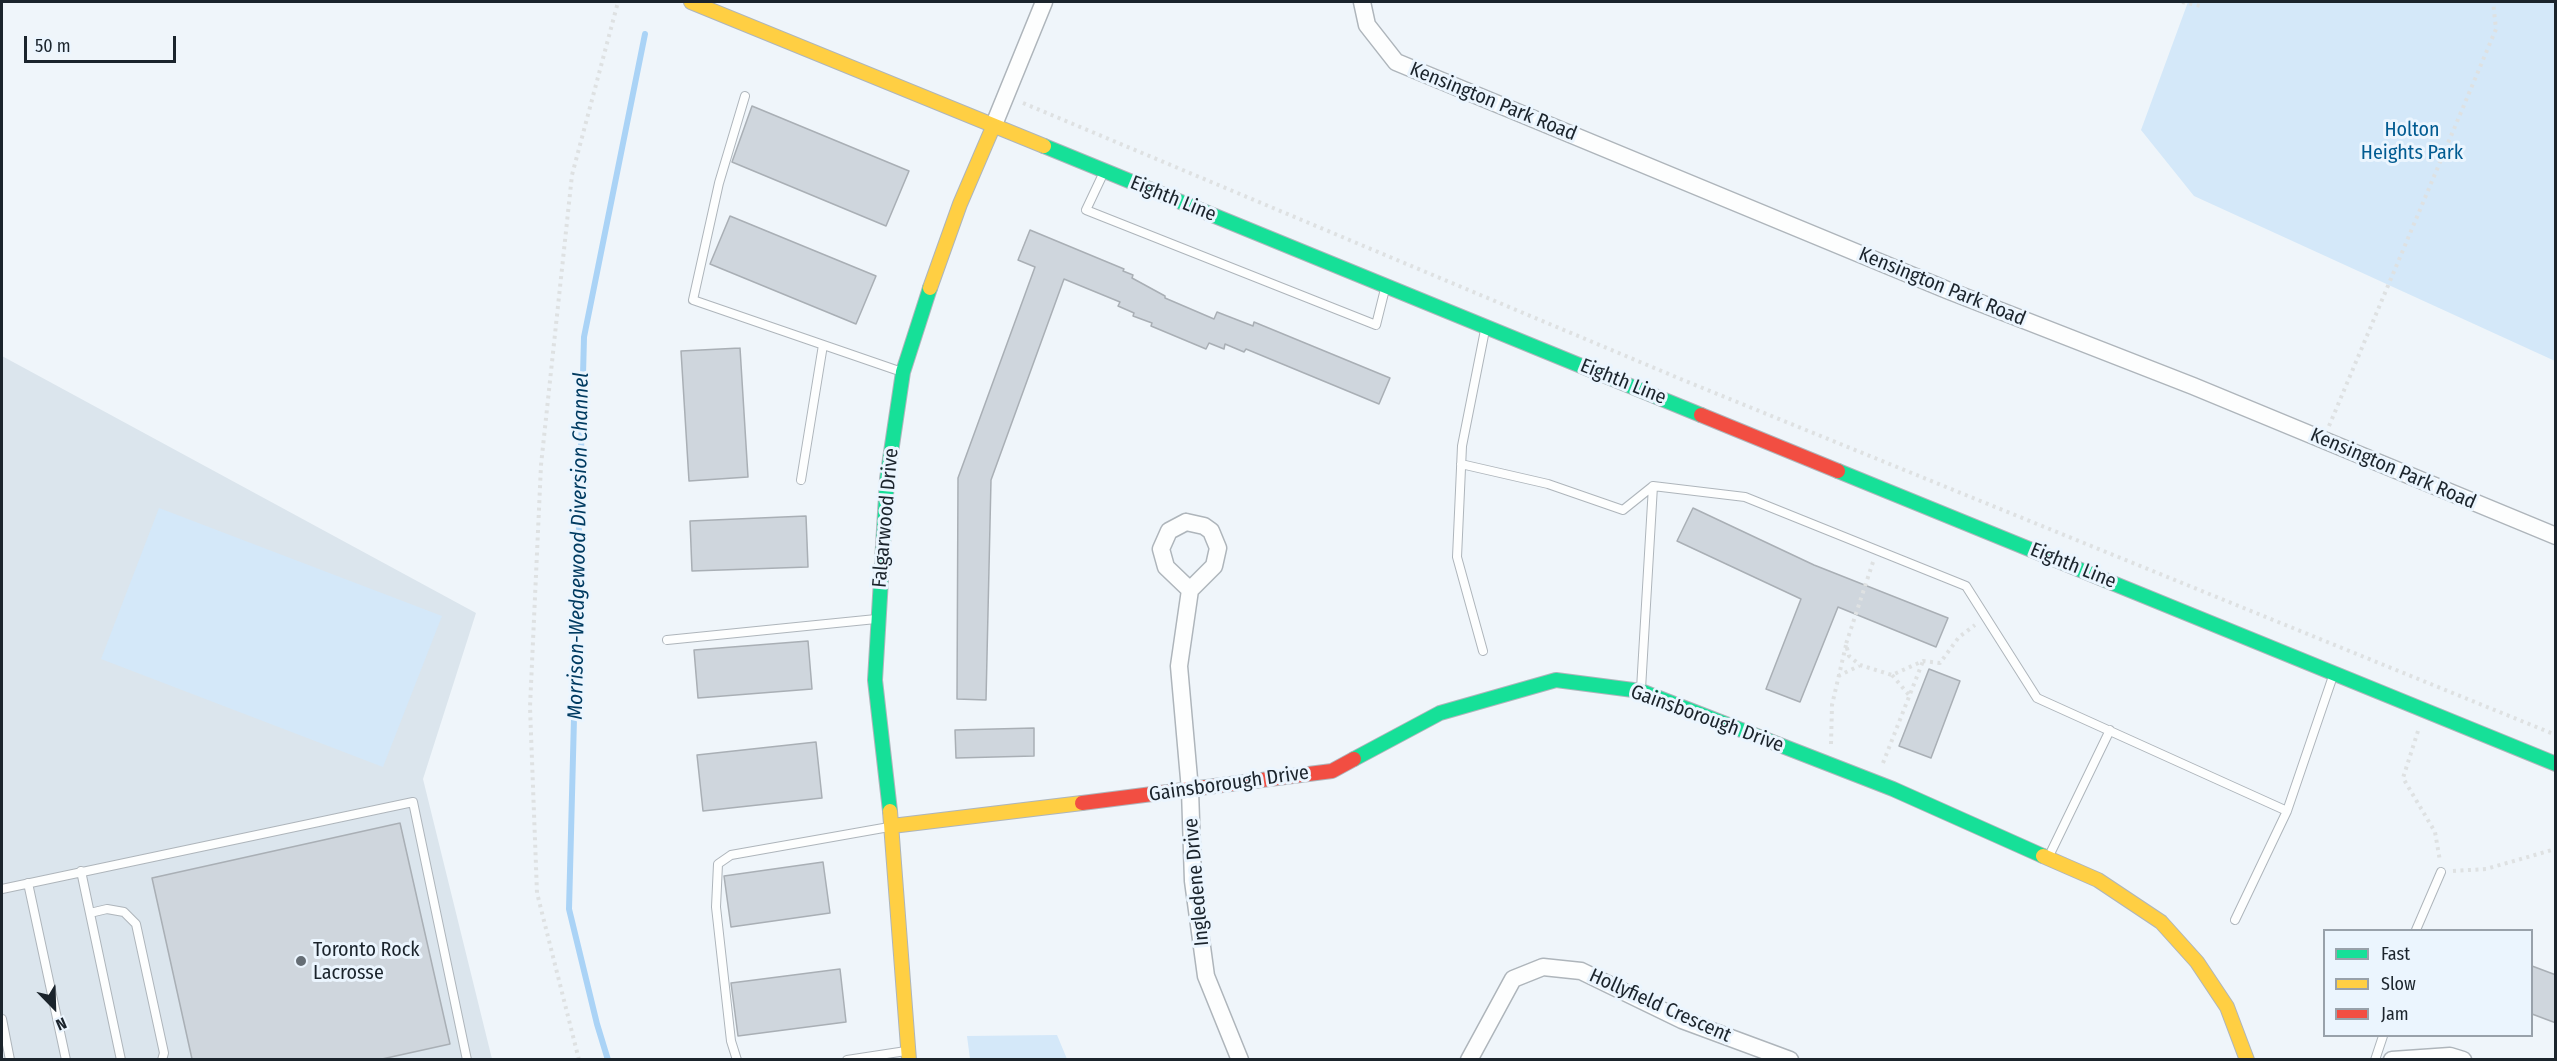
<!DOCTYPE html>
<style>
body{margin:0}
#map{position:relative;width:2557px;height:1061px;overflow:hidden;background:#eff5fa;font-family:"Fira Sans Condensed",sans-serif}
canvas{display:block}
.frame{position:absolute;inset:0;border:3px solid #1b242c;pointer-events:none}
.legend{position:absolute;left:2323px;top:929px;width:210px;height:108px;box-sizing:border-box;background:#ebf5fe;border:2px solid #98a1aa;margin:0;padding:8px 10px;list-style:none;font-size:18px;color:#1b242c}
.legend li{display:flex;align-items:center;gap:12px;height:30px}
.legend b{width:30px;border:2px solid #98a1aa}
.north{position:absolute;left:24px;top:977px;width:60px;height:60px;-webkit-text-stroke:4px #ebf5fe;paint-order:stroke;rotate:157deg;font-size:16px;font-weight:700;line-height:24px;text-align:center;color:#1b242c}
.north::after{content:'';display:block;margin:auto;width:21px;height:27px;background:#1b242c;clip-path:polygon(50% 0,100% 100%,50% 72%,0 100%)}
.scale{position:absolute;left:24px;top:36px;width:152px;height:27px;box-sizing:border-box;border:3px solid #1b242c;border-top:0;padding-left:8px;font-size:18px;line-height:21px;white-space:nowrap;color:#1b242c;-webkit-text-stroke:4px #ebf5fe;paint-order:stroke}
</style>
<div id="map">
<canvas width="2557" height="1061"></canvas>
<div class="frame"></div>
<ul class="legend">
<li><b style="height:8px;background:#16e098"></b>Fast</li>
<li><b style="height:8px;background:#ffcf43"></b>Slow</li>
<li><b style="height:8px;background:#f24e42"></b>Jam</li>
</ul>
<div class="north">N</div>
<div class="scale">50 m</div>
</div>
<script>
const ctx = document.querySelector('canvas').getContext('2d');
ctx.lineJoin = 'round';
function fillPath(path, color) { ctx.fillStyle = color; ctx.fill(path, 'evenodd'); }
const poly = rows => new Path2D(rows.map(r => 'M' + r).join(''));
function trace(path, color, width, dash) { ctx.strokeStyle = color; ctx.lineWidth = width; ctx.lineCap = dash ? 'butt' : 'round'; ctx.setLineDash(dash || []); ctx.stroke(path); }
function drawText(font, color, halo, rows, align = 'center') {
  ctx.font = font + ' "Fira Sans Condensed",sans-serif'; ctx.lineWidth = 6; ctx.setLineDash([]); ctx.textBaseline = 'middle'; ctx.strokeStyle = halo; ctx.fillStyle = color; for (const [text, x, y, turn = 0] of rows) {
    ctx.save(); ctx.translate(x, y); ctx.rotate((+turn || 0) * Math.PI / 180); ctx.textAlign = isNaN(turn) ? turn : align; if (halo) ctx.strokeText(text, 0, 0); ctx.fillText(text, 0, 0); ctx.restore();
  }
}
fillPath(poly([
 [2,356,476,613,423,779,492,1059,2,1059]
]), '#dbe5ed');
fillPath(poly([
 [2188,2,2555,2,2555,361,2194,196,2141,130],
 [159,508,442,616,383,767,101,659],
 [1057,1035,1067,1059,970,1059,967,1036]
]), '#d4e8f9');
trace(poly([
 [608,1060,597,1024,569,909,584,337,645,34]
]), '#aad3f6', 6);
const building = poly([
 [752,106,909,171,886,226,732,162,752,106],
 [730,216,876,276,856,324,710,264,730,216],
 [1030,230,1124,269,1123,271,1133,275,1132,278,1165,296,1165,298,1214,319,1217,312,1253,326,1254,322,1390,378,1379,404,1246,349,1244,352,1225,344,1224,349,1209,343,1206,349,1151,326,1152,323,1133,316,1134,313,1118,306,1120,302,1064,279,991,480,986,700,957,699,958,478,1035,267,1018,260,1030,230],
 [740,348,748,477,689,481,681,351,740,348],
 [1693,508,1814,565,1948,618,1936,647,1838,607,1800,702,1766,689,1801,599,1677,541,1693,508],
 [806,516,808,567,692,571,690,521,806,516],
 [808,641,812,689,698,698,694,650,808,641],
 [1929,669,1960,681,1931,758,1899,746,1929,669],
 [1034,728,1034,756,956,758,955,730,1034,728],
 [816,742,822,798,703,811,697,755,816,742],
 [400,823,450,1044,382,1059,192,1059,152,878,400,823],
 [823,862,830,913,731,927,724,876,823,862],
 [2532,966,2556,975,2556,1023,2532,1014,2532,966],
 [840,969,846,1022,738,1036,731,983,840,969]
]);
fillPath(building, '#cfd6dd');
trace(building, '#a9afb5', 1.5);
const lane = poly([
 [745,96,719,183,693,300,902,372],
 [1103,174,1086,210,1376,325,1385,289],
 [1461,464,1548,484,1623,510,1653,486,1745,497,1966,586,2037,698,2287,811],
 [801,480,823,345],
 [667,640,876,619],
 [1483,651,1457,557,1462,446,1485,330],
 [1641,689,1653,486],
 [2049,856,2110,730],
 [81,871,121,1060],
 [28,883,66,1060],
 [2,889,413,802,467,1060],
 [90,913,107,909,124,912,136,924,164,1053,162,1060],
 [2235,920,2287,811,2333,676],
 [2416,930,2441,872],
 [2,1019,10,1060],
 [737,1060,731,1041,716,907,718,864,731,855,889,827],
 [847,1060,906,1051],
 [2375,1060,2383,1036]
]);
const street = poly([
 [1362,2,1367,25,1396,62,1947,290,2193,386,2556,536],
 [993,127,1044,2],
 [1186,522,1204,526,1211,531,1218,548,1214,566,1190,590,1166,567,1161,549,1169,531,1186,522],
 [1190,590,1179,666,1190,790,1193,881,1206,976,1240,1060],
 [1469,1060,1513,979,1543,967,1581,971,1682,1020,1790,1060],
 [2392,1060,2450,1056,2463,1060]
]);
const fast = poly([
 [1044,146,1701,415],
 [1838,471,2556,764],
 [1354,759,1440,713,1556,680,1641,691,1893,789,2043,856],
 [890,811,875,680,887,479,903,372,930,288]
]);
const slow = poly([
 [691,2,1044,146],
 [930,288,960,204,993,127],
 [890,811,909,1060],
 [892,826,1082,803],
 [2043,856,2098,880,2161,922,2197,962,2227,1007,2247,1060]
]);
const jam = poly([
 [1701,415,1838,471],
 [1082,803,1332,771,1354,759]
]);
trace(lane, '#aeb5bb', 10);
trace(street, '#aeb5bb', 19);
trace(fast, '#aeb5bb', 16);
trace(slow, '#aeb5bb', 16);
trace(jam, '#aeb5bb', 16);
trace(poly([
 [2182,2,2201,6],
 [1023,103,1683,380,2556,735],
 [2329,426,2496,29,2493,2],
 [1873,562,1846,644,1849,656,1860,665,1892,675,1923,661,1940,663,1959,637,1975,625],
 [1892,675,1909,695],
 [1838,676,1859,666],
 [2418,731,2403,778,2435,832,2440,861],
 [1831,744,1832,705,1846,645],
 [1883,763,1923,661],
 [2453,871,2486,869,2552,850,2556,852],
 [579,1060,537,893,530,707,541,465,572,175,618,2]
]), '#dee1e2', 4, [3, 4.5]);
trace(lane, '#fdfefe', 8);
trace(street, '#fdfefe', 16);
trace(fast, '#16e098', 14);
trace(slow, '#ffcf43', 14);
trace(jam, '#f24e42', 14);
for (const [x, y, r, color] of [
 [301,961,6,"#656d74"]
]) { const dot = new Path2D(); dot.arc(x, y, r, 0, 2 * Math.PI); ctx.fillStyle = color; ctx.fill(dot); trace(dot, '#ebf5fe', 2); }
drawText('20px', '#1b242c', '#ebf5fe', [
 ["Kensington Park Road",1493,102,22],
 ["Eighth Line",1173,199,22],
 ["Kensington Park Road",1942,287,22],
 ["Eighth Line",1623,382,22],
 ["Kensington Park Road",2393,469,23],
 ["Falgarwood Drive",886,518,-85],
 ["Eighth Line",2073,566,22],
 ["Gainsborough Drive",1707,719,20],
 ["Gainsborough Drive",1229,784,-8],
 ["Ingledene Drive",1197,882,-95],
 ["Hollyfield Crescent",1660,1006,24]
]);
drawText('20px', '#015b91', '#ebf5fe', [
 ["Holton",2412,130],
 ["Heights Park",2412,153]
]);
drawText('20px', '#1b242c', '#ebf5fe', [
 ["Toronto Rock",313,950],
 ["Lacrosse",313,973]
], 'left');
drawText('italic 21px', '#003b61', '#ebf5fe', [
 ["Morrison-Wedgewood Diversion Channel",579,546,-89]
]);
</script>
